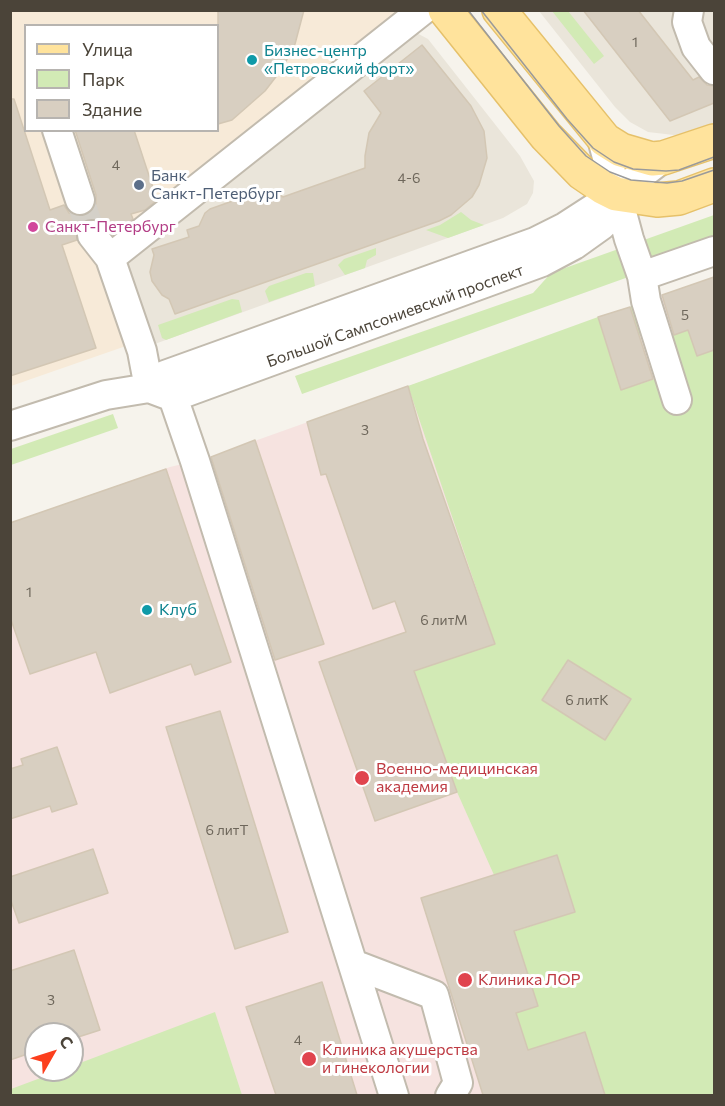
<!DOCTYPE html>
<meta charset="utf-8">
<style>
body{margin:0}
#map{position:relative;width:725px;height:1106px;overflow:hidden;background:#f6f3ec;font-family:Commissioner,sans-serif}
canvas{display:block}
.frame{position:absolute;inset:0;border:12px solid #4b4439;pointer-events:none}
.legend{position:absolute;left:24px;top:24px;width:195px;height:108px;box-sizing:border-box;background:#fff;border:2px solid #b7b4b0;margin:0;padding:8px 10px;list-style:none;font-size:18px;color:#4b4439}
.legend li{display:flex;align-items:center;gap:12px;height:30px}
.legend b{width:30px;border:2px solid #b7b4b0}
.north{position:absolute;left:24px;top:1022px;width:60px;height:60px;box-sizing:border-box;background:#fff;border:2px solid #b7b4b0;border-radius:50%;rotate:51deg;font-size:16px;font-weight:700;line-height:24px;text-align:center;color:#4b4439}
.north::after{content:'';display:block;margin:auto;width:21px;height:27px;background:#fc3f1d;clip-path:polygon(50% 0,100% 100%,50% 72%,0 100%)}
</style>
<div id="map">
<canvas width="725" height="1106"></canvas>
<div class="frame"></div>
<ul class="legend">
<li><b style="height:8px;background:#ffe39c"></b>Улица</li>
<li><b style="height:16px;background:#d2eab5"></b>Парк</li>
<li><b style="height:16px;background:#d8cfc1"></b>Здание</li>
</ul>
<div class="north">С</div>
</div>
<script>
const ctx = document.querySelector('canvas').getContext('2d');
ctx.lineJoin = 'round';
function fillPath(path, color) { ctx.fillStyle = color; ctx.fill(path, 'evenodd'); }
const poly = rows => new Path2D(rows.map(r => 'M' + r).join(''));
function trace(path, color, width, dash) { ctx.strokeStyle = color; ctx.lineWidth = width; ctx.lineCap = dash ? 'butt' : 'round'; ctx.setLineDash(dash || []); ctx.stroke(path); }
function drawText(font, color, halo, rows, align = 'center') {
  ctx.font = font + ' Commissioner,sans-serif'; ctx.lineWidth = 6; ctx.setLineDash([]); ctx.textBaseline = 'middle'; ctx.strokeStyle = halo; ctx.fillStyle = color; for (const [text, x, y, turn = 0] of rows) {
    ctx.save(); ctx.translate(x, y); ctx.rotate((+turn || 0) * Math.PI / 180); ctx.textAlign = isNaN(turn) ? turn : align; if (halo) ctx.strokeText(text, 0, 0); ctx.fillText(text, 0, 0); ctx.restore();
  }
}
fillPath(poly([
 [539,11,714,11,714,124,682,136,648,132,630,122,615,107],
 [411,30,428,39,520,156,534,181,533,193,527,204,503,218,152,345,122,261]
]), '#eae5da');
fillPath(poly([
 [10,11,395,11,411,30,122,261,149,338,11,386],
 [26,26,218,26,218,130,26,130]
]), '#f7ead8');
fillPath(poly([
 [714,277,714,1095,11,1095,10,523,170,467,207,458],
 [36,1034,72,1034,72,1070,36,1070]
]), '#f6e3e0');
fillPath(poly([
 [552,11,568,11,604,56,594,64],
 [461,212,471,220,484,225,448,238,426,230,440,225],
 [714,215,714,242,649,265,641,241],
 [624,247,634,275,302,394,295,376,533,293,551,273],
 [376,248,376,255,367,260,365,268,345,275,338,265,344,259],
 [306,273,313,273,315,286,269,302,265,291,269,286],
 [232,299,239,300,242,312,166,340,162,338,158,325],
 [650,299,663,339,688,330,697,356,714,350,714,1095,605,1095,584,1032,533,1066,516,1013,538,1006,522,956,488,940,575,912,557,855,494,875,457,792,414,671,495,644,408,386,598,317,621,390,661,377,647,333,633,337,624,309],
 [113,414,118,428,11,465,11,449],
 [215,1012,242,1095,11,1095,11,1089,62,1070,72,1070,72,1066]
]), '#d2eab5');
const building = poly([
 [218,10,304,10,295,44,282,69,265,91,232,120,218,124,218,10],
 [583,10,638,10,693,80,699,77,707,85,714,86,714,103,670,121,583,10],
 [422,45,471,106,484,131,487,158,479,185,472,197,451,215,439,221,175,314,169,299,162,295,152,281,150,272,154,255,152,249,189,237,187,230,199,226,205,213,210,209,264,190,271,190,283,197,365,168,365,156,369,133,381,113,364,91,422,45],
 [10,99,14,99,50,210,64,205,69,213,77,216,85,216,92,211,96,204,96,195,75,130,134,130,157,200,145,210,131,214,133,219,126,224,109,230,98,220,90,219,82,222,77,229,77,240,62,245,96,348,10,376,10,99],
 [714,277,714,350,697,356,688,330,674,335,662,295,714,277],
 [630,307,653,379,621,390,598,317,630,307],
 [408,386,423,439,495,644,414,671,457,792,375,821,319,662,406,632,395,601,373,609,326,474,321,475,307,422,408,386],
 [255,440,324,644,275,660,211,457,255,440],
 [166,469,231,662,195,675,191,664,110,693,96,652,30,674,10,617,10,523,166,469],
 [568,660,631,699,605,740,542,700,568,660],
 [220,711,288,932,235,949,166,727,220,711],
 [57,747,77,804,52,812,50,806,10,819,10,769,23,765,21,759,57,747],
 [93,849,108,893,19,923,10,898,10,877,93,849],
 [557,855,575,912,514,931,538,1006,516,1013,528,1050,585,1032,605,1095,483,1095,421,898,557,855],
 [74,950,100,1030,72,1039,72,1034,36,1034,36,1051,10,1060,10,971,74,950],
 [322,982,357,1095,276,1095,246,1007,322,982]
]);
fillPath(building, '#d8cfc1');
trace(building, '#d3c7b4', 1.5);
trace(poly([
 [80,200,92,235]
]), '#d4d0c8', 28, [28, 14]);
const minor = poly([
 [689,10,687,22,696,47,714,70],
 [57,130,80,200],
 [601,135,629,239,642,276,714,251],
 [92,235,110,258,142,351,149,388],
 [110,258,423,10],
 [642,276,646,301,677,400],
 [149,388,165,375,535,242,565,227,616,194,663,158],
 [173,397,195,461,394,1096],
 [10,426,106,395,149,388,173,397,542,262,574,245,602,225,616,194],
 [353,964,434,995,458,1083,450,1096]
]);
const major = poly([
 [445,10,546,136,582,173,604,188,616,194,657,200,679,198,714,185],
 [499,10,605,140,621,150,652,159,663,158,714,141]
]);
trace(minor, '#c2bbae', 32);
trace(major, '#e6c16a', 36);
trace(minor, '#fff', 28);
trace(major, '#ffe39c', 33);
trace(poly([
 [468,10,559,126,586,156,610,172,631,180,667,183,682,181,714,170],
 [481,10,567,119,593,148,614,162,633,169,666,171,679,170,714,157]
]), '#9a9a9a', 1.5);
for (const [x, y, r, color] of [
 [252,60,6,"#0f9aa8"],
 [139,185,6,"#5c6f8a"],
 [33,227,6,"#d1479c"],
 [147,610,6,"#0f9aa8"],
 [362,778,8,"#e0444e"],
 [465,980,8,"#e0444e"],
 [309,1059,8,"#e0444e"]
]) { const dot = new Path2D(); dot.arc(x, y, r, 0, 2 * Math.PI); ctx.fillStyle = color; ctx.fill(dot); trace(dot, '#fff', 2); }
drawText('14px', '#6e675b', null, [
 ["1",635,42],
 ["4",116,165],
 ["4-6",409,178],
 ["5",685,315],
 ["3",365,430],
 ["1",29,592],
 ["6 литМ",444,620],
 ["6 литК",587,700],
 ["6 литТ",227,830],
 ["3",51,1000],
 ["4",298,1040]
]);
drawText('16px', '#0d838f', '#fff', [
 ["Бизнес-центр",264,51],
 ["«Петровский форт»",264,69],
 ["Клуб",159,610]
], 'left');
drawText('16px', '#4e5e75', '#fff', [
 ["Банк",151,176],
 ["Санкт-Петербург",151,194]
], 'left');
drawText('16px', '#b23c85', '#fff', [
 ["Санкт-Петербург",45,227]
], 'left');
drawText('16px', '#4b4439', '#fff', [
 ["Большой Сампсониевский проспект",395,316,-20]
]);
drawText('16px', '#be3a42', '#fff', [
 ["Военно-медицинская",376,769],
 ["академия",376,787],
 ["Клиника ЛОР",478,980],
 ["Клиника акушерства",322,1050],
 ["и гинекологии",322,1068]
], 'left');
</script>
